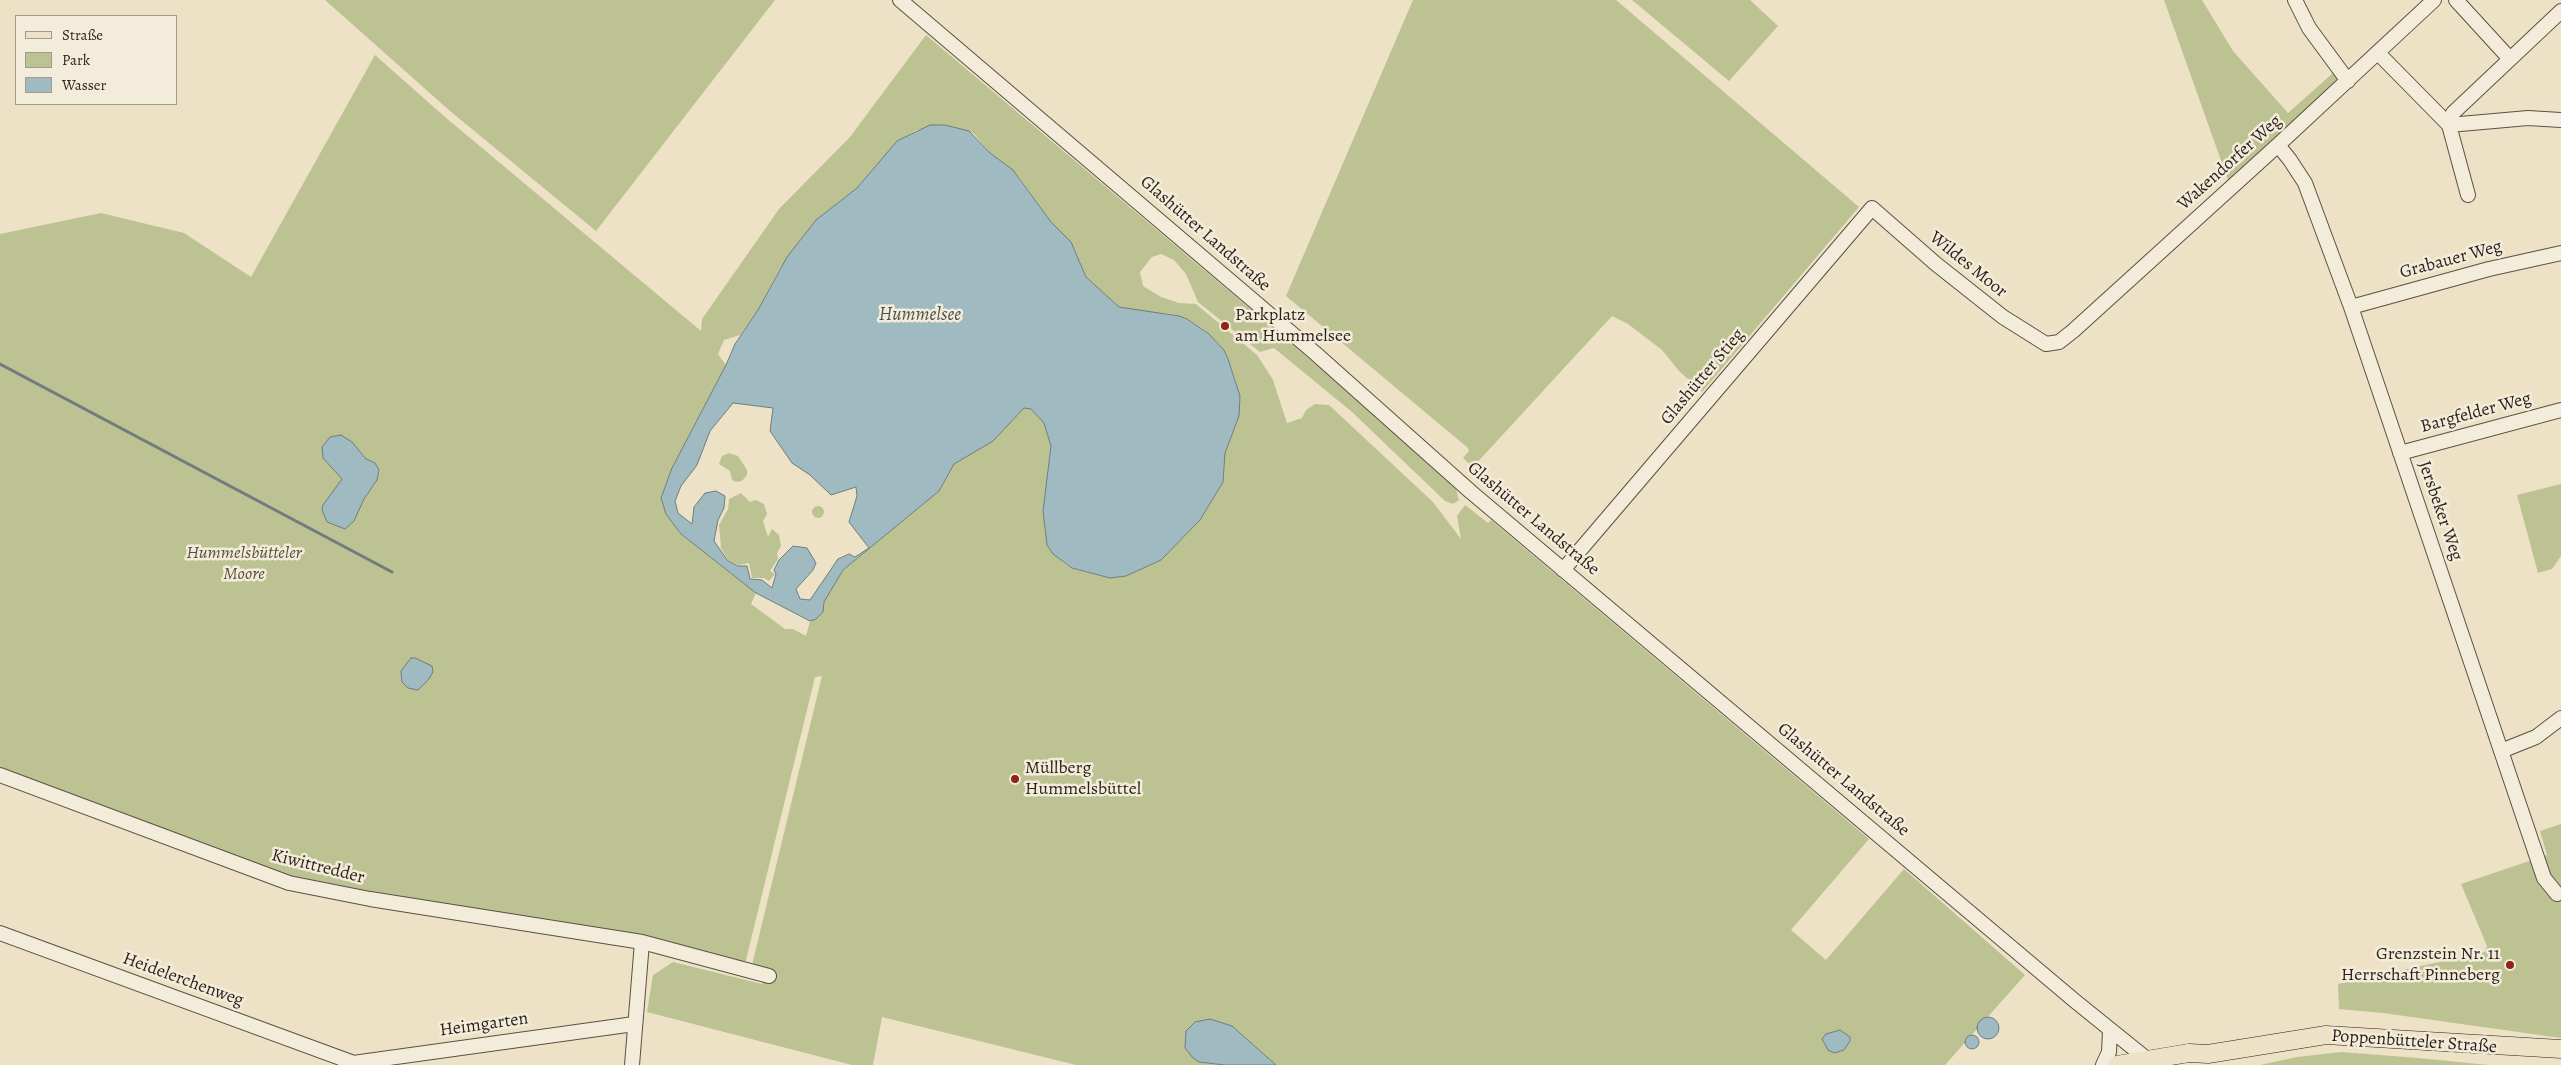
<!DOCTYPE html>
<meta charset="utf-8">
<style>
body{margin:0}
#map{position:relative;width:2561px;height:1065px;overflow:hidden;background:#ede2c6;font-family:Alegreya,serif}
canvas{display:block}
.legend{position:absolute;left:15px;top:15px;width:162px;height:90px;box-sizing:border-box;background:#f3ecda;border:1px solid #a39a8d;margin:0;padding:6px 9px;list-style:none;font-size:15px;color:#2a1f19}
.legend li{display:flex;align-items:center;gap:10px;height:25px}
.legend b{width:25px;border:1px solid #a39a8d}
</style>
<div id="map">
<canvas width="2561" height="1065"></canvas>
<ul class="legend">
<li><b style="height:6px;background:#ede2c6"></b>Straße</li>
<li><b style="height:14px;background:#bdc292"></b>Park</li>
<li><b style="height:14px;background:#9fbac1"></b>Wasser</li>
</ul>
</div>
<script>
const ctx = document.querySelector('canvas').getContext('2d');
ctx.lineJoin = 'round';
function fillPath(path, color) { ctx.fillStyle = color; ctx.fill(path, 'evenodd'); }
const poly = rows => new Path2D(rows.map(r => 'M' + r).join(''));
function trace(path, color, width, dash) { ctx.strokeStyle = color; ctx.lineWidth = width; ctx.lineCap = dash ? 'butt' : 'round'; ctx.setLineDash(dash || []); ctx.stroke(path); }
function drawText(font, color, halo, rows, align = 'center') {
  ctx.font = font + ' Alegreya,serif'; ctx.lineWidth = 5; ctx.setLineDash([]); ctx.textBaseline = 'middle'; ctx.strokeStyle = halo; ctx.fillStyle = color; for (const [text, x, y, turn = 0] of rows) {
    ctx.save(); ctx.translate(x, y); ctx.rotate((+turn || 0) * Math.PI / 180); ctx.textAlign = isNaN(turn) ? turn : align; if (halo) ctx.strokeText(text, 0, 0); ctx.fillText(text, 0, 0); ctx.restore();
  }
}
fillPath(poly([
 [325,0,775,0,596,231,450,111],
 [1413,0,1616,0,1859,207,1702,392,1679,371,1662,350,1628,324,1612,316,1473,467,1463,458,1469,451,1468,448,1286,296],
 [1632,0,1750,0,1778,26,1729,81],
 [2164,0,2202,0,2233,51,2288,113,2334,72,2340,81,2229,183],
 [926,35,1344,388,1456,489,1459,500,1453,504,1445,501,1352,412,1274,348,1260,352,1198,302,1186,274,1174,260,1161,254,1152,257,1140,272,1143,286,1161,297,1179,303,1196,304,1257,355,1273,380,1287,423,1302,418,1306,410,1315,404,1329,405,1433,502,1461,539,1457,516,1465,505,1488,523,1491,520,1869,839,1791,930,1826,960,1904,869,2025,975,1945,1065,1276,1065,1232,1026,1210,1019,1222,1064,1225,1065,1076,1065,882,1017,873,1065,852,1065,647,1012,653,975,673,962,762,984,766,969,752,965,822,676,815,677,745,964,291,878,114,810,0,769,0,234,101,213,184,233,251,277,375,55,445,117,701,331,702,319,779,209,850,137],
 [917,130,969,131,974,134,990,153,1019,177,1051,222,1071,242,1086,277,1119,307,1141,312,1171,314,1187,319,1203,329,1219,344,1228,359,1236,382,1239,416,1225,453,1223,482,1200,520,1161,560,1126,576,1110,578,1072,568,1064,563,1047,545,1043,511,1051,446,1044,423,1031,409,1024,408,993,441,954,464,939,491,843,570,824,602,823,612,816,619,810,621,806,636,793,629,785,629,751,604,756,593,681,534,666,514,661,498,672,468,726,365,718,354,724,340,740,335,758,310,779,270,816,220,857,188,898,141],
 [729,453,738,456,747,470,747,475,742,481,736,482,732,480,730,471,719,464,722,456],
 [2561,484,2561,556,2552,569,2538,573,2517,495],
 [741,493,750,502,756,500,764,504,767,514,763,521,768,537,772,529,779,535,781,546,777,553,778,559,770,571,775,574,769,581,764,578,752,578,749,563,739,565,729,561,721,548,719,525,728,509,729,499],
 '812 512a6 6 0 1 1 12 0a6 6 0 1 1-12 0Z',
 [2561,824,2561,1038,2383,1013,2339,1009,2338,984,2485,952,2487,946,2461,884,2547,855,2540,831],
 [2341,1052,2418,1058,2489,1065,2260,1065,2297,1057]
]), '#bdc292');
const water = poly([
 [930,125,945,125,969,131,990,153,1013,170,1051,222,1071,242,1086,277,1119,307,1179,316,1187,319,1209,334,1224,350,1228,359,1240,396,1239,416,1225,453,1223,482,1200,520,1161,560,1126,576,1110,578,1072,568,1053,554,1047,545,1043,511,1051,446,1044,423,1031,409,1024,408,993,441,954,464,939,491,843,570,824,602,823,612,816,619,810,621,756,593,681,534,666,514,661,498,672,468,726,365,735,344,758,310,787,257,816,220,857,188,897,141,930,125],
 [733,403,773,408,770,431,792,463,810,475,831,495,856,487,857,496,849,522,869,548,855,557,849,554,838,559,810,600,800,599,796,589,813,570,816,563,807,548,793,546,779,560,774,570,776,574,772,588,762,580,750,579,747,566,738,566,728,561,714,541,718,520,724,508,725,496,716,491,705,493,694,507,692,524,678,513,675,501,681,486,697,465,710,431,733,403],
 [341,435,352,442,366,459,375,463,379,470,377,480,364,499,354,521,345,529,327,522,322,510,323,505,342,479,323,458,322,447,330,437,341,435],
 [411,658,415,658,432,666,433,672,429,679,418,690,408,688,402,682,401,671,411,658],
 '1977 1028a11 11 0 1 1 22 0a11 11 0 1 1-22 0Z',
 [1210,1019,1232,1026,1276,1065,1225,1065,1199,1062,1193,1058,1185,1048,1186,1031,1195,1022,1210,1019],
 [1840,1030,1850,1037,1850,1041,1844,1050,1834,1053,1828,1050,1822,1039,1826,1034,1840,1030],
 '1965 1042a7 7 0 1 1 14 0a7 7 0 1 1-14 0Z'
]);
fillPath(water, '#9fbac1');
trace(water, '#707c7e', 1);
trace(poly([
 [0,364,392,572]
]), '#707c7e', 3);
const minor = poly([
 [900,0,1315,353,1471,492,2075,1001,2153,1064],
 [2295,0,2309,28,2348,81],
 [2456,0,2510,59],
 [2378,53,2449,125,2468,195],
 [2449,125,2453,113,2561,11],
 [2449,125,2528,118,2561,120],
 [2278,145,2290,160,2305,183,2351,307,2544,878,2557,894],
 [2351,307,2489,269,2561,253],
 [2400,453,2561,410],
 [1563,570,1872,208,1936,264,2003,317,2046,344,2059,342,2073,331,2278,145,2434,0],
 [2501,751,2536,737,2561,718],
 [0,775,289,883,370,899,642,942,769,976],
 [0,933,354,1063],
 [346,1064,634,1024],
 [632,1065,642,942],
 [2103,1065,2109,1052,2110,1030]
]);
const major = poly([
 [2117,1065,2189,1053,2208,1054,2326,1035,2561,1049]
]);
trace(minor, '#5b5044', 16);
trace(major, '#2a1f19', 19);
trace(minor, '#f3ecda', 14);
trace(major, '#ede2c6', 18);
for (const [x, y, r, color] of [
 [1225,326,5,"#8f2418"],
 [1015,779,5,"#8f2418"],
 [2510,965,5,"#8f2418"]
]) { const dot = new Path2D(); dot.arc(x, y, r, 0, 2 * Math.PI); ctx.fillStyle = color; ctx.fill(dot); trace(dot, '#f3ecda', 2); }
drawText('18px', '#2a1f19', '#f3ecda', [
 ["Wakendorfer Weg",2230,163,-42],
 ["Glashütter Landstraße",1205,234,41],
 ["Grabauer Weg",2451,260,-15],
 ["Wildes Moor",1968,265,39],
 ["Glashütter Stieg",1703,377,-50],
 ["Bargfelder Weg",2476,413,-15],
 ["Jersbeker Weg",2440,511,71],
 ["Glashütter Landstraße",1533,519,40],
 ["Glashütter Landstraße",1843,780,40],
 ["Kiwittredder",318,867,14],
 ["Heidelerchenweg",183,980,20],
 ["Heimgarten",484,1025,-8],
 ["Poppenbütteler Straße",2414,1042,4]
]);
drawText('18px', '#2a1f19', '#f3ecda', [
 ["Parkplatz",1235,316],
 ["am Hummelsee",1235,337],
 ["Müllberg",1025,769],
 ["Hummelsbüttel",1025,790],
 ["Grenzstein Nr. 11",2500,955,"right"],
 ["Herrschaft Pinneberg",2500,976,"right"]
], 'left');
drawText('italic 18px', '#56503d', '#f3ecda', [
 ["Hummelsbütteler",244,554],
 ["Moore",244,575]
]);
drawText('italic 19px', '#4d4e4b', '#f3ecda', [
 ["Hummelsee",920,315]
]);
</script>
